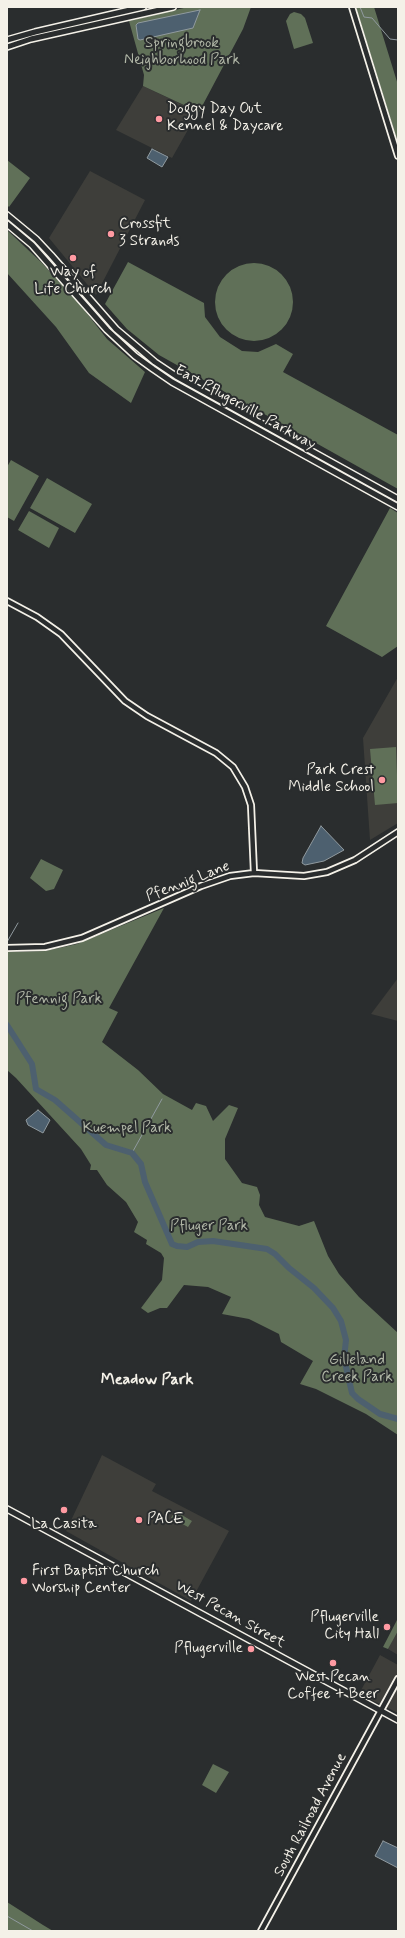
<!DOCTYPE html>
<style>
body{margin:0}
#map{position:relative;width:405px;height:1938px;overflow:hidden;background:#2a2d2e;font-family:Mynerve,sans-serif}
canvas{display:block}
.frame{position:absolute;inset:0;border:8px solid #f4f1e8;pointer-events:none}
</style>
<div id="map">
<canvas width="405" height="1938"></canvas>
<div class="frame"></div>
</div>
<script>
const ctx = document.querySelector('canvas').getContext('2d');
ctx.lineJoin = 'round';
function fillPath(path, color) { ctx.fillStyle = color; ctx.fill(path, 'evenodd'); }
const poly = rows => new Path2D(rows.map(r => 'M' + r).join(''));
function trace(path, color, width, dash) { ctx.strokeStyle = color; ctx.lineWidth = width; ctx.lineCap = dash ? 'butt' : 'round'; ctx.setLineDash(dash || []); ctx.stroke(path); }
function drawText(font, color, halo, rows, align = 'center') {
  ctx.font = font + ' Mynerve,sans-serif'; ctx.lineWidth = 4; ctx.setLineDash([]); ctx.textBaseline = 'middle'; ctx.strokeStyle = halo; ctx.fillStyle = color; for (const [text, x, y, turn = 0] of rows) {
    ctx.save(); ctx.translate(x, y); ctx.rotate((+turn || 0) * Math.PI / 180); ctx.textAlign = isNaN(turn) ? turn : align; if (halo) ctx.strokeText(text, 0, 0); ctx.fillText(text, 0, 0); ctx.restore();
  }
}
fillPath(poly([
 [143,86,198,112,172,158,116,130],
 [90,171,145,200,96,295,49,238],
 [398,677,398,823,370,840,363,738],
 [398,978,398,1021,371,1014],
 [102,1455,156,1484,152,1491,229,1531,191,1601,66,1531],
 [398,1631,398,1655,388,1649],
 [380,1655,398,1665,398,1673,395,1680,398,1682,398,1713,359,1694]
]), '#3e3e3a');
fillPath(poly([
 [188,7,251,7,243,29,199,112,143,86,144,75,129,21],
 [356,7,374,7,398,85,398,143],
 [294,12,301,14,305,18,313,43,294,49,286,21,290,14],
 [7,160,30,178,9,207,7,205],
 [7,230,41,262,78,302,107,339,145,372,131,403,89,373,56,327,7,273],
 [128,262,204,303,205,317,220,337,242,351,258,352,276,344,293,354,283,372,398,435,398,489,159,355,127,329,105,304],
 '215 302a39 39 0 1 1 78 0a39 39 0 1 1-78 0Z',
 [11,460,39,476,14,521,7,517,7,467],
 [47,478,92,504,75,533,30,508],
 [390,508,398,513,398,646,382,657,326,626],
 [29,511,59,528,49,548,18,530],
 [396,747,398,803,375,805,370,749],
 [41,859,63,870,54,889,46,891,30,878],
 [164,908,109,1008,118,1012,102,1042,138,1070,163,1094,192,1110,196,1103,206,1106,213,1121,229,1105,238,1108,225,1139,225,1159,242,1183,257,1187,260,1195,259,1205,265,1217,299,1226,314,1221,328,1256,339,1274,359,1297,398,1333,398,1435,366,1414,316,1389,300,1384,313,1361,281,1342,279,1334,249,1319,222,1314,231,1297,208,1287,184,1285,167,1308,160,1308,148,1313,141,1308,162,1280,164,1258,161,1253,146,1244,147,1240,134,1232,138,1222,126,1202,107,1185,97,1170,90,1170,91,1165,81,1149,16,1078,7,1070,7,952,45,951,77,944],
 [175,1511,192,1521,188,1527,171,1518],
 [397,1620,398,1631,388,1649,383,1647],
 [213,1764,229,1772,216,1793,202,1785],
 [7,1902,43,1925,53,1931,7,1931]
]), '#607058');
const water = poly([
 [200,10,193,28,140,40,138,39,136,25,138,23,200,10],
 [152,149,168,157,162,167,147,158,152,149],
 [321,826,344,850,324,861,305,865,302,863,303,858,321,826],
 [38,1110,50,1120,43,1133,28,1125,26,1120,38,1110],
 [383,1841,398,1848,398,1868,375,1856,383,1841]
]);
fillPath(water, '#4d606f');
trace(water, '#909a9f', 1);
trace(poly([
 [360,7,364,17,372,18,390,39,398,40],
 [7,942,18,923],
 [132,1153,162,1099],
 [7,1916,33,1931]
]), '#909a9f', 1);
trace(poly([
 [7,1025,32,1064,36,1089,55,1100,106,1145,132,1153,141,1164,145,1182,172,1244,177,1246,187,1247,198,1242,213,1241,267,1249,275,1254,289,1268,314,1288,333,1308,341,1321,346,1340,344,1358,352,1393,358,1399,380,1414,398,1419]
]), '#4d606f', 6);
const tertiary = poly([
 [352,7,398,156],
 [7,601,37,617,61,634,125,701,147,716,216,753,233,767,245,787,251,805,254,873],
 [7,948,45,947,82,938,201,886,230,876,254,873,304,876,327,872,355,860,398,832],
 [261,1931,398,1679]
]);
const secondary = poly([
 [7,40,35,32,143,7],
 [7,47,31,39,173,7],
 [7,215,36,239,51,255,116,329,155,362,176,376,398,499],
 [7,224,32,245,107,330,135,356,153,369,172,382,398,507],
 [7,1509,398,1720]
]);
trace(tertiary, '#f4f1e8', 8);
trace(secondary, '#f4f1e8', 8);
trace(tertiary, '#2a2d2e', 4.5);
trace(secondary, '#2a2d2e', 5);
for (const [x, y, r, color] of [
 [159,119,4,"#ff9aa2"],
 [111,234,4,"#ff9aa2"],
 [73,258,4,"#ff9aa2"],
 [382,780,4,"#ff9aa2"],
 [64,1510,4,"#ff9aa2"],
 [139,1520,4,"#ff9aa2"],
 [24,1581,4,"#ff9aa2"],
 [387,1627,4,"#ff9aa2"],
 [251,1649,4,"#ff9aa2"],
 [333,1663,4,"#ff9aa2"]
]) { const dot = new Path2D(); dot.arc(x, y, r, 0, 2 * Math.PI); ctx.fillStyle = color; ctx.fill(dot); trace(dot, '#2a2d2e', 1.5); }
drawText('15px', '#b1b7a7', '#2a2d2e', [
 ["Springbrook",182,44],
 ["Neighborhood Park",182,61],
 ["Pfennig Park",59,1000],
 ["Kuempel Park",127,1129],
 ["Pfluger Park",209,1227],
 ["Gilleland",357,1361],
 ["Creek Park",357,1378]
]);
drawText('15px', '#f4f1e8', '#2a2d2e', [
 ["Doggy Day Out",167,110],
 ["Kennel & Daycare",167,127],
 ["Crossfit",119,225],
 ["3 Strands",119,242],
 ["Way of",73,273,"center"],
 ["Life Church",73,290,"center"],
 ["Park Crest",374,771,"right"],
 ["Middle School",374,788,"right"],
 ["PACE",147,1520],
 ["La Casita",64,1525,"center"],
 ["First Baptist Church",32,1572],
 ["Worship Center",32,1589],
 ["Pflugerville",379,1618,"right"],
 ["City Hall",379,1635,"right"],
 ["Pflugerville",243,1649,"right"],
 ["West Pecan",333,1678,"center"],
 ["Coffee + Beer",333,1695,"center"]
], 'left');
drawText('15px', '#f4f1e8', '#2a2d2e', [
 ["East Pflugerville Parkway",245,408,29],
 ["Pfennig Lane",188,882,-21],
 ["West Pecan Street",230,1615,29],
 ["South Railroad Avenue",311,1815,-62]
]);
drawText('bold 16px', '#f4f1e8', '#2a2d2e', [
 ["Meadow Park",147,1381]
]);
</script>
